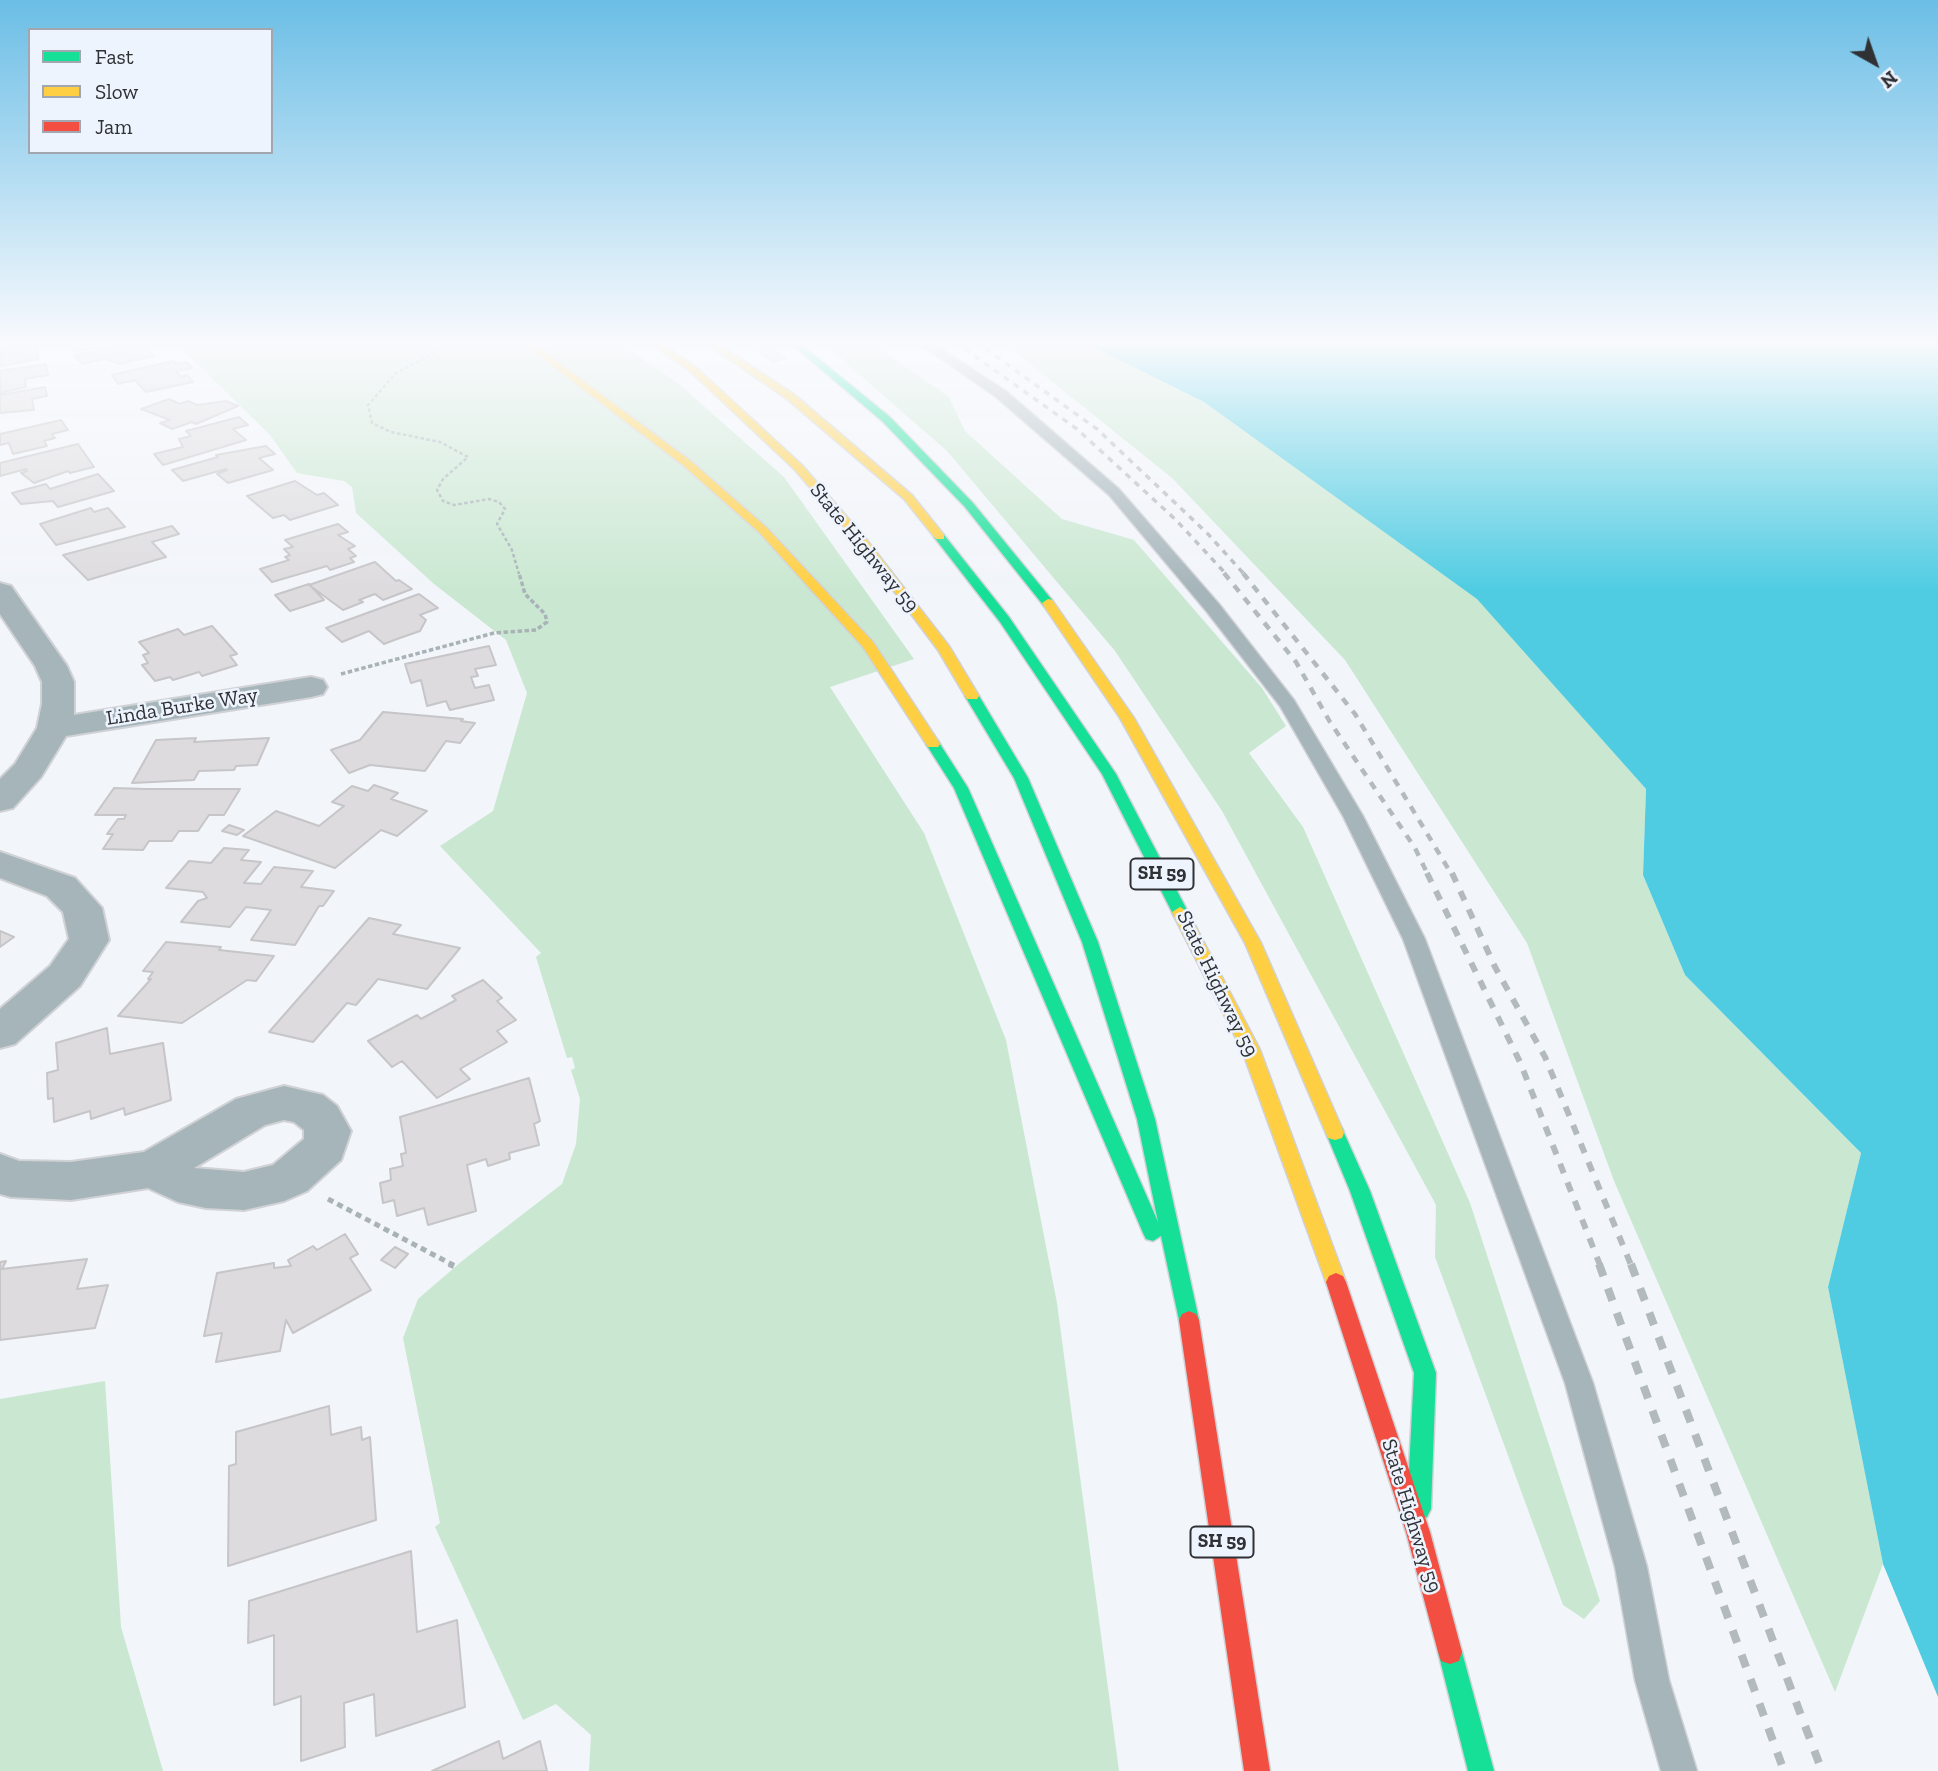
<!DOCTYPE html>
<style>
body{margin:0}
#map{position:relative;width:1938px;height:1771px;overflow:hidden;background:#f2f5fa;font-family:"Zilla Slab",serif}
canvas{display:block}
.legend{position:absolute;left:28px;top:28px;width:245px;height:126px;box-sizing:border-box;background:#eef4fe;border:2px solid #a2a6ae;margin:0;padding:9px 12px;list-style:none;font-size:21px;color:#2f3135}
.legend li{display:flex;align-items:center;gap:14px;height:35px}
.legend b{width:35px;border:2px solid #a2a6ae}
.north{position:absolute;left:1840px;top:28px;width:70px;height:70px;-webkit-text-stroke:5px #eef4fe;paint-order:stroke;rotate:140deg;font-size:19px;font-weight:700;line-height:28px;text-align:center;color:#2f3135}
.north::after{content:'';display:block;margin:auto;width:24px;height:32px;background:#2f3135;clip-path:polygon(50% 0,100% 100%,50% 72%,0 100%)}
</style>
<div id="map">
<canvas width="1938" height="1771"></canvas>
<ul class="legend">
<li><b style="height:9px;background:#16e098"></b>Fast</li>
<li><b style="height:9px;background:#ffcf43"></b>Slow</li>
<li><b style="height:9px;background:#f24e42"></b>Jam</li>
</ul>
<div class="north">N</div>
</div>
<script>
const ctx = document.querySelector('canvas').getContext('2d');
ctx.lineJoin = 'round';
function fillPath(path, color) { ctx.fillStyle = color; ctx.fill(path, 'evenodd'); }
const poly = rows => new Path2D(rows.map(r => 'M' + r).join(''));
function trace(path, color, width, dash) { ctx.strokeStyle = color; ctx.lineWidth = width; ctx.lineCap = dash ? 'butt' : 'round'; ctx.setLineDash(dash || []); ctx.stroke(path); }
function drawText(font, color, halo, rows, align = 'center') {
  ctx.font = font + ' "Zilla Slab",serif'; ctx.lineWidth = 5; ctx.setLineDash([]); ctx.textBaseline = 'middle'; ctx.strokeStyle = halo; ctx.fillStyle = color; for (const [text, x, y, turn = 0] of rows) {
    ctx.save(); ctx.translate(x, y); ctx.rotate((+turn || 0) * Math.PI / 180); ctx.textAlign = isNaN(turn) ? turn : align; if (halo) ctx.strokeText(text, 0, 0); ctx.fillText(text, 0, 0); ctx.restore();
  }
}
fillPath(poly([
 [175,342,618,342,679,384,784,477,914,659,830,687,924,833,1006,1040,1057,1303,1119,1771,589,1771,591,1735,556,1704,523,1720,435,1527,440,1523,403,1338,418,1299,462,1261,562,1184,576,1144,580,1099,571,1070,575,1068,572,1057,567,1058,536,957,541,953,440,846,493,811,527,693,506,640,434,584,356,513,352,487,344,481,297,473,270,435],
 [741,342,766,342,788,359,773,363],
 [822,342,870,342,949,397,965,431,1062,519,1134,540,1262,688,1286,726,1249,753,1303,827,1470,1203,1600,1601,1584,1619,1563,1605,1435,1257,1436,1205,1222,811,1115,651,947,451],
 [994,342,1083,342,1204,402,1478,599,1646,789,1643,875,1685,975,1861,1153,1828,1287,1883,1564,1835,1692,1614,1181,1527,943,1345,660,1172,478,1019,355],
 [105,1381,121,1627,163,1771,0,1771,0,1399]
]), '#cae8d1');
fillPath(poly([
 [1083,342,1938,342,1938,1697,1883,1564,1828,1287,1861,1153,1685,975,1643,875,1646,789,1477,599,1204,402]
]), '#50cce2');
const building = poly([
 [28,342,40,342,42,348,36,349,39,359,0,366,0,354,10,353,0,353,0,347,28,342],
 [65,342,105,342,103,342,105,345,75,352,65,342],
 [136,342,157,342,161,345,146,349,154,356,120,364,105,359,83,364,74,356,136,342],
 [173,361,176,364,187,362,192,368,176,371,181,377,187,375,193,382,146,392,135,380,118,384,112,375,173,361],
 [46,364,48,375,25,379,26,387,0,393,0,371,46,364],
 [45,387,47,396,32,399,34,410,0,413,0,395,45,387],
 [169,399,180,404,188,401,197,405,226,401,238,406,196,424,192,422,172,429,160,423,170,420,141,409,169,399],
 [239,417,248,425,233,429,246,440,163,465,154,454,183,447,179,439,191,436,186,431,239,417],
 [61,420,68,430,52,434,55,438,44,441,47,446,13,454,9,443,0,445,0,434,61,420],
 [78,444,94,467,70,473,68,471,34,483,21,473,27,471,26,469,0,476,0,463,78,444],
 [266,446,275,454,259,458,273,470,228,483,217,474,227,470,226,469,183,481,172,470,218,457,216,455,266,446],
 [98,474,114,491,58,507,53,501,21,504,12,493,46,484,50,489,98,474],
 [295,481,317,495,324,493,338,505,290,520,284,515,273,518,247,496,295,481],
 [91,508,94,512,108,508,125,527,56,545,40,524,91,508],
 [338,524,348,532,338,535,355,546,348,549,356,556,350,558,354,562,330,570,327,566,272,582,260,569,289,560,285,557,290,555,284,549,293,547,285,540,338,524],
 [172,526,179,534,152,542,166,557,88,580,63,555,172,526],
 [375,562,396,581,399,580,412,589,383,600,375,594,359,600,363,602,343,610,309,585,375,562],
 [309,584,324,600,290,611,275,595,309,584],
 [419,594,438,608,420,615,426,620,420,631,397,639,384,644,369,631,342,642,326,628,419,594],
 [212,626,237,654,230,656,237,665,202,676,199,672,173,680,170,677,155,681,142,665,148,663,143,655,149,653,139,642,178,629,184,635,212,626],
 [489,646,496,665,475,669,478,676,471,677,475,688,489,685,494,700,450,710,446,701,427,706,421,680,411,683,405,664,489,646],
 [383,712,463,719,461,721,475,723,460,743,446,741,425,771,370,765,349,773,331,750,360,740,383,712],
 [196,738,194,742,269,738,257,765,236,766,234,770,199,771,194,780,132,783,156,740,196,738],
 [374,785,398,793,391,799,427,811,397,836,381,830,335,868,243,836,276,811,319,826,344,806,332,802,352,786,368,791,374,785],
 [114,788,146,789,240,789,224,815,209,815,198,831,179,831,172,841,149,841,143,850,103,849,113,834,107,834,118,819,124,819,126,815,95,815,114,788],
 [229,825,244,830,237,835,222,831,229,825],
 [224,848,249,850,241,860,261,862,244,883,261,884,274,867,313,871,301,887,334,891,323,906,319,906,295,945,251,940,271,910,246,907,230,927,181,922,198,901,207,898,203,892,166,888,189,861,211,863,224,848],
 [369,918,401,925,393,934,460,948,427,989,378,979,356,1005,347,1003,313,1042,269,1032,369,918],
 [0,931,14,937,0,947,0,931],
 [166,942,221,947,219,950,274,956,256,981,247,980,182,1023,118,1016,151,979,148,979,153,972,143,971,166,942],
 [483,980,502,998,497,1001,516,1020,497,1031,507,1042,460,1069,470,1079,437,1098,402,1061,392,1067,368,1041,417,1015,421,1019,456,1000,452,996,483,980],
 [107,1028,110,1054,163,1043,171,1100,125,1115,124,1108,91,1119,90,1111,54,1122,53,1098,48,1099,47,1073,58,1070,56,1043,107,1028],
 [529,1078,540,1121,534,1124,539,1145,509,1153,510,1159,488,1166,486,1159,467,1165,476,1211,428,1225,424,1208,397,1216,394,1200,383,1203,380,1183,391,1180,390,1169,403,1166,401,1154,406,1153,400,1117,529,1078],
 [345,1234,358,1254,350,1258,371,1290,293,1333,286,1320,280,1351,216,1362,222,1333,204,1336,217,1273,274,1263,274,1268,291,1266,288,1260,313,1246,317,1250,345,1234],
 [395,1247,408,1254,395,1268,381,1260,395,1247],
 [87,1259,77,1289,108,1285,95,1328,0,1340,0,1262,6,1261,2,1269,87,1259],
 [329,1406,331,1435,361,1427,362,1440,370,1437,376,1520,228,1566,229,1466,236,1464,236,1432,329,1406],
 [411,1551,417,1632,457,1620,465,1707,376,1736,374,1694,344,1703,345,1747,301,1761,301,1696,274,1705,274,1635,248,1643,249,1601,411,1551],
 [499,1741,503,1759,540,1741,547,1771,432,1771,499,1741]
]);
fillPath(building, '#dddbdd');
trace(building, '#c6c5c7', 2);
const lane = poly([
 [917,342,931,342,1006,391,1119,489,1219,604,1294,700,1363,816,1425,939,1593,1383,1647,1567,1669,1680,1697,1771,1661,1771,1635,1680,1615,1567,1565,1383,1403,939,1343,816,1280,706,1207,612,1109,495,996,397,917,342]
]);
const street = poly([
 [0,583,11,586,67,666,74,682,74,715,311,677,323,680,327,687,323,694,311,697,66,736,41,777,13,808,0,811,0,779,15,764,37,728,42,704,42,682,35,666,0,614,0,583],
 [0,852,75,878,102,908,109,940,80,986,15,1044,0,1048,0,1009,50,966,69,939,63,912,47,896,0,878,0,852],
 [284,1086,323,1095,337,1106,351,1131,341,1160,307,1191,284,1201,244,1210,206,1208,178,1202,148,1188,71,1200,11,1197,0,1194,0,1154,19,1161,71,1162,144,1152,236,1099,284,1086],
 [284,1120,294,1122,304,1130,304,1139,273,1165,244,1172,194,1168,265,1125,284,1120]
]);
const fast = poly([
 [789,342,798,342,890,417,973,503,1052,600,1052,606,1044,606,965,507,882,421,789,342],
 [940,534,944,535,1009,617,1116,774,1188,912,1186,916,1174,916,1102,774,1000,622,934,537,940,534],
 [972,692,979,696,1028,778,1098,942,1155,1119,1199,1320,1196,1326,1189,1329,1182,1326,1179,1320,1161,1236,1153,1241,1146,1239,1143,1233,954,788,926,744,933,740,938,741,968,788,1158,1222,1137,1119,1082,942,1014,778,965,696,972,692],
 [1335,1126,1342,1128,1344,1133,1370,1191,1436,1373,1431,1509,1427,1517,1419,1520,1411,1517,1407,1509,1414,1373,1350,1191,1326,1133,1328,1128,1335,1126],
 [1450,1640,1459,1643,1462,1652,1494,1771,1468,1771,1438,1652,1441,1643,1450,1640]
]);
const slow = poly([
 [521,342,531,342,692,462,767,528,873,642,940,744,938,747,928,747,863,647,759,532,684,466,521,342],
 [649,342,659,342,697,368,802,465,866,539,949,646,979,696,977,699,967,699,938,650,858,543,794,469,691,372,649,342],
 [704,342,715,342,795,395,912,495,944,535,944,539,936,539,904,499,787,399,704,342],
 [1048,599,1052,600,1134,718,1261,943,1344,1133,1342,1138,1335,1140,1328,1138,1245,943,1120,718,1042,603,1048,599],
 [1180,907,1188,912,1260,1050,1346,1282,1343,1288,1336,1291,1329,1288,1326,1282,1242,1050,1172,912,1180,907]
]);
const jam = poly([
 [1336,1273,1343,1276,1346,1282,1430,1532,1462,1652,1459,1661,1450,1664,1441,1661,1438,1652,1406,1532,1326,1282,1329,1276,1336,1273],
 [1189,1311,1196,1314,1199,1320,1270,1771,1244,1771,1179,1320,1182,1314,1189,1311]
]);
trace(lane, '#d0d2d6', 3);
trace(street, '#d0d2d6', 4);
trace(fast, '#d0d2d6', 3);
trace(slow, '#d0d2d6', 3);
trace(jam, '#d0d2d6', 3);
trace(poly([
 [439,342,440,345,429,356,396,373,368,405,372,423,391,432,440,442,468,457,443,479,437,490,443,501,454,505,489,499,499,502,505,509,497,524,512,550,519,574],
 [451,342,454,347,465,347,463,342]
]), '#a8b2b7', 2.5, [3.5, 2.5]);
trace(poly([
 [341,674,494,633,536,630,547,622,545,614,525,594,519,573]
]), '#a8b2b7', 3.5, [4.5, 2.5]);
trace(poly([
 [328,1199,453,1265]
]), '#a8b2b7', 5, [6, 4.5]);
trace(poly([
 [449,1264,454,1266]
]), '#a8b2b7', 6, [8, 5]);
fillPath(lane, '#a6b5ba');
fillPath(street, '#a6b5ba');
fillPath(fast, '#16e098');
fillPath(slow, '#ffcf43');
fillPath(jam, '#f24e42');
trace(poly([
 [955,342,1077,429,1176,520,1226,574],
 [976,342,1097,429,1208,534,1244,574]
]), '#b3babe', 3.5, [6, 6]);
trace(poly([
 [1224,573,1296,662,1330,722,1415,848,1428,875],
 [1243,573,1355,714,1452,875]
]), '#b3babe', 4.5, [8, 8]);
trace(poly([
 [1427,873,1520,1062,1600,1265],
 [1452,873,1495,967,1545,1057,1631,1265]
]), '#b3babe', 6, [10, 10]);
trace(poly([
 [1599,1264,1784,1771],
 [1631,1264,1822,1771]
]), '#b3babe', 8, [13, 13]);
const sky = ctx.createLinearGradient(0, 0, 0, 590);
sky.addColorStop(0, '#6bbee6');
sky.addColorStop(0.58, '#f9fafd');
sky.addColorStop(1, '#f9fafd00');
ctx.fillStyle = sky;
ctx.fillRect(0, 0, 1938, 590);
for (const [x, y, w] of [
 [1162,874,63],
 [1222,1542,63]
]) { const box = new Path2D(); box.roundRect(x - w / 2, y - 15.5, w, 31, 5); ctx.fillStyle = '#eef4fe'; ctx.fill(box); trace(box, '#2f3135', 2); }
drawText('bold 19px', '#2f3135', null, [
 ["SH 59",1162,874],
 ["SH 59",1222,1542]
]);
drawText('21px', '#2f3135', '#eef4fe', [
 ["State Highway 59",864,548,51],
 ["Linda Burke Way",182,707,-9],
 ["State Highway 59",1217,984,64],
 ["State Highway 59",1411,1516,73]
]);
</script>
